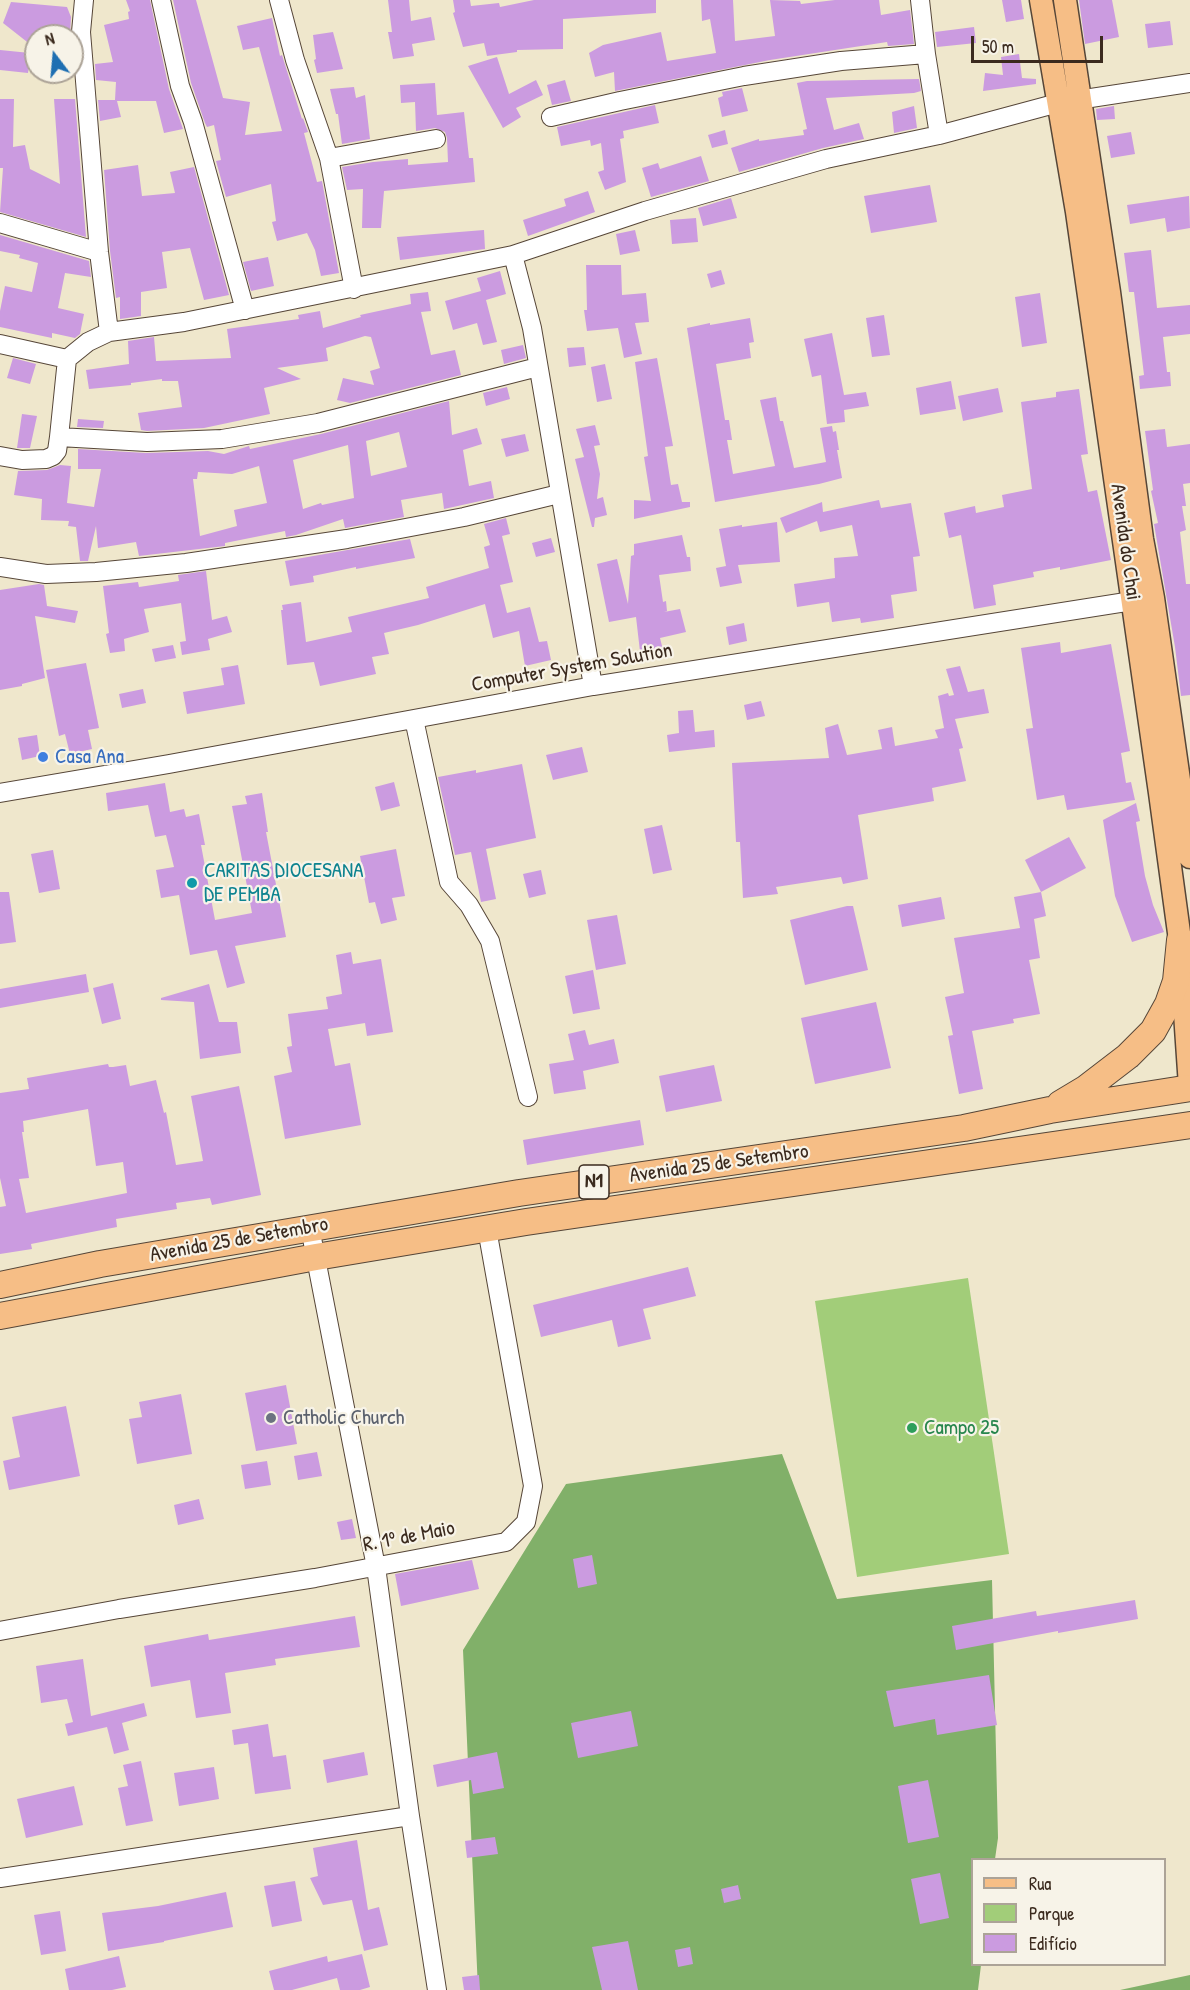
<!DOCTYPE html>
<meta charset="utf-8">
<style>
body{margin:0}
#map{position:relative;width:1190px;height:1990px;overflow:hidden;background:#efe7cc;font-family:"Patrick Hand",sans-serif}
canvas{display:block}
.legend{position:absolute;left:971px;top:1858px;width:195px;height:108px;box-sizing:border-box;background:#f7f3e8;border:2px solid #aca397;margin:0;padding:8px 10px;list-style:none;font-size:18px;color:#3b2a1e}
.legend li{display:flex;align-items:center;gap:12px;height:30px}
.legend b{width:30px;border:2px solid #aca397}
.north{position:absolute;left:24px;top:24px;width:60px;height:60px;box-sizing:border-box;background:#f7f3e8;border:2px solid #aca397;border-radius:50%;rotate:344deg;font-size:16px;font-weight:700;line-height:24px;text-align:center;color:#3b2a1e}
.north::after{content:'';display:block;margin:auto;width:21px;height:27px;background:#1f6fb2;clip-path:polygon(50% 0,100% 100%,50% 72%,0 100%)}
.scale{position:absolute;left:971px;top:36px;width:132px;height:27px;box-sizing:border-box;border:3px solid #3b2a1e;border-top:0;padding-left:8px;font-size:18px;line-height:21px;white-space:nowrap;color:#3b2a1e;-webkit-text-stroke:4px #f7f3e8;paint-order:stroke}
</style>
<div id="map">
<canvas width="1190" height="1990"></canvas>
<ul class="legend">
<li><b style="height:8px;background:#f6be86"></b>Rua</li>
<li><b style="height:16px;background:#a2cd79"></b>Parque</li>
<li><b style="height:16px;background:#cb9be0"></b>Edifício</li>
</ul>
<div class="north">N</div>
<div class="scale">50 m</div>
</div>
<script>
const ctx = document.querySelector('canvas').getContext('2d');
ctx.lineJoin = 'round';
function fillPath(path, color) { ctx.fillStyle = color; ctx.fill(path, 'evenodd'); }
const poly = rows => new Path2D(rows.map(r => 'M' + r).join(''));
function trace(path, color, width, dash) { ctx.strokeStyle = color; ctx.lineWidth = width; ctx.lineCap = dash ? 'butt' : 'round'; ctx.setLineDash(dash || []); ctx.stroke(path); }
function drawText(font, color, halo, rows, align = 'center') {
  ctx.font = font + ' "Patrick Hand",sans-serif'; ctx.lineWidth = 4.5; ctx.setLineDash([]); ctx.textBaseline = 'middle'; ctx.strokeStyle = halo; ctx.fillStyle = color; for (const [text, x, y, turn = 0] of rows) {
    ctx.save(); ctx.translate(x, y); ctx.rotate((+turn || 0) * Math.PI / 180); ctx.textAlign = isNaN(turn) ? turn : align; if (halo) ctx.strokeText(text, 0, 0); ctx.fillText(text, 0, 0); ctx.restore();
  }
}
fillPath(poly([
 [968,1278,1009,1554,857,1577,815,1301]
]), '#a2cd79');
fillPath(poly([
 [782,1454,837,1599,992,1580,998,1838,995,1859,972,1860,972,1964,981,1965,978,1990,478,1990,463,1650,566,1484],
 [1190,1975,1190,1990,1120,1990]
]), '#81b069');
fillPath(poly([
 [126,0,150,0,169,89,183,129,164,133,156,101,117,101,121,117,100,121,98,100,115,100,116,82,96,80,95,64,113,62,104,25,129,19,128,12,130,11],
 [173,0,196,0,223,98,250,102,245,135,282,131,259,47,243,50,237,26,272,18,280,56,282,55,302,119,303,118,308,132,304,133,317,182,322,181,339,273,321,276,315,250,307,233,277,241,272,222,276,221,271,184,226,197,216,161,221,160,214,125,207,127,205,123,191,83],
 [388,0,409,0,411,21,431,17,435,40,412,44,414,56,393,59,388,32,392,32],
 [453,0,470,0,471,6,499,3,500,7,534,0,656,0,656,13,563,19,563,49,517,50,517,52,487,56,484,43,463,47,453,13,455,12],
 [701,0,733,0,735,41,775,36,770,0,800,1,801,4,835,0,879,0,881,15,910,10,914,44,888,46,887,42,770,60,615,91,614,72,595,77,589,53,603,45,661,32,667,61,716,53,710,19,702,21],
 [1002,0,1021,0,1024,19,1006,22],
 [1079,0,1112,0,1119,37,1085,44],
 [11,2,67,7,71,17,70,35,67,36,46,32,45,36,32,37,31,45,3,23],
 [1170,21,1173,45,1148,48,1145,24],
 [974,27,976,43,937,47,935,32],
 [333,32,343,69,317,73,314,60,316,59,313,35],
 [0,50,30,53,28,73,0,70],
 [1019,54,1022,78,1036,79,1036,84,983,91,985,73,1003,75,1001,57],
 [497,57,509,94,536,80,543,95,516,108,521,117,503,128,468,66],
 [919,79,921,91,914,93,826,98,834,130,859,123,864,139,823,148,739,172,731,148,759,139,759,141,804,135,803,130,807,129,797,83,807,81],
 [565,80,571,101,552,105,547,85],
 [435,83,437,115,464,112,469,158,473,158,475,182,384,191,381,228,362,228,363,189,347,190,342,167,373,162,408,159,408,165,448,162,447,138,445,132,435,128,416,131,415,102,401,103,400,85],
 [354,87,356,98,365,95,370,139,342,144,338,114,336,114,330,89],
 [742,88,748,111,722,117,718,98,723,96,722,92],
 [0,99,14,99,13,147,25,145,30,169,60,184,54,99,75,99,86,237,0,212,3,168,0,168],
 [655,105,659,123,623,131,624,138,620,139,626,182,605,190,598,172,604,170,601,143,591,146,590,140,561,146,557,127],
 [914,106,917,128,894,133,892,112],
 [1114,106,1115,119,1097,120,1096,109],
 [725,130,728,144,712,148,708,135],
 [1131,132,1135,154,1111,158,1107,136],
 [701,156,709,181,651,197,642,168,658,163,660,169],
 [138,165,142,196,175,193,170,172,194,167,229,295,204,300,190,248,162,252,167,288,141,292,141,316,120,319,120,297,116,298,110,251,104,170],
 [930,185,937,222,871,233,864,196],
 [588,191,595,212,528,236,523,220,566,206,564,199],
 [1189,196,1190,228,1167,232,1165,218,1130,224,1127,205],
 [731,198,737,218,703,226,698,208],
 [696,218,698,242,672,244,670,220],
 [484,230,485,249,400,260,397,237],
 [635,230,640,251,620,255,616,234],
 [0,235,89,261,91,277,65,273,58,308,84,314,80,334,75,338,52,333,52,338,0,327,0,311,5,286,32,292,38,263,19,258,20,255,0,251],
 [1151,250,1157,308,1190,305,1190,334,1163,337,1167,372,1170,372,1171,386,1140,389,1139,376,1144,375,1134,292,1129,292,1124,253],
 [268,257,274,286,251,291,243,262],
 [586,265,621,265,622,295,646,293,649,322,635,323,642,354,624,358,618,328,587,331,584,310,587,310],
 [721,270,725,284,711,288,707,274],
 [500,271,506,294,486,300,497,342,483,345,477,323,453,330,445,301,481,291,477,278],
 [428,292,431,311,421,312,431,355,455,350,461,375,350,403,337,400,343,378,374,385,370,371,380,368,371,337,365,336,326,348,328,361,277,368,301,379,264,388,270,414,204,428,147,431,141,430,138,413,182,407,178,381,162,381,162,379,131,383,131,385,89,389,86,370,129,364,128,341,154,337,156,361,231,358,227,329,299,319,298,315,320,311,323,328,361,317,360,315,411,304,410,294],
 [1040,293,1047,343,1022,347,1015,297],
 [884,315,890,355,872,357,866,318],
 [750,318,754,342,749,343,751,358,716,364,725,420,729,420,732,440,727,440,733,474,775,466,760,400,776,397,780,421,783,421,794,468,826,462,820,428,832,426,833,432,836,431,839,450,837,450,842,478,819,484,715,502,687,328,710,323,710,325],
 [832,333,844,395,866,392,869,406,844,410,845,422,827,424,821,375,812,377,804,339],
 [523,345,526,358,504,364,501,350],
 [584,347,586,365,569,367,567,348],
 [13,358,36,364,30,384,7,378],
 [657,358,673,446,665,447,671,485,678,484,682,502,690,502,690,507,634,519,634,500,651,501,644,457,648,456,635,362],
 [605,364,612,399,597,402,591,367],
 [951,381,956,409,920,415,916,388],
 [507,387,510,399,486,406,483,393],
 [998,388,1003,412,963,421,958,396],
 [1079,389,1088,454,1081,455,1088,492,1097,490,1111,560,1060,570,1060,567,1033,572,1034,577,993,585,996,605,974,609,961,535,949,538,944,513,975,506,976,513,1004,507,1002,495,1032,489,1021,402,1056,397,1056,392],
 [449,401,452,435,477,428,482,444,463,450,469,486,491,481,494,498,444,509,442,493,401,500,404,517,345,528,343,519,296,535,286,537,285,531,225,543,225,546,139,556,136,542,98,548,96,526,88,561,80,561,76,527,68,526,69,521,41,520,42,499,14,495,18,471,47,470,60,465,71,466,67,503,94,507,101,469,78,469,78,449,146,453,208,451,224,454,249,446,250,449,321,434],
 [399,432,407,467,371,476,366,441],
 [348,445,354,498,322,505,321,503,303,509,293,460],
 [259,466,267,503,234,510,237,526,200,536,193,479,197,479,198,472,232,474],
 [22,414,37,416,30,448,17,448],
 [78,419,104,421,103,428,77,427],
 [595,425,600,445,594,446,600,474,597,499,603,497,607,515,595,518,594,527,592,527,575,459,584,457,576,429],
 [1165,429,1167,447,1190,444,1190,483,1183,484,1186,506,1182,506,1186,530,1180,532,1186,584,1190,584,1190,695,1181,696,1175,647,1154,524,1158,523,1151,491,1153,490,1145,431],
 [525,434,529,451,506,457,501,439],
 [879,500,881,508,911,503,920,556,913,557,917,591,891,595,894,618,861,623,860,618,832,622,829,602,797,607,794,584,835,578,834,558,858,556,852,525,820,532,817,521,786,533,780,518,822,502,823,512],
 [506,518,510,534,502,536,513,582,500,585,507,613,530,607,539,642,547,641,551,660,525,666,519,631,493,638,485,604,418,625,384,633,389,654,372,657,376,674,320,686,314,662,287,665,281,610,283,610,282,605,301,602,306,642,352,632,348,617,429,598,426,587,489,568,484,547,490,545,484,524],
 [777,522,780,562,738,565,742,583,720,587,716,568,726,566,719,529,742,525,742,527],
 [682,535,687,557,690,557,691,571,659,575,663,602,666,601,667,611,664,612,680,609,686,632,660,638,664,654,641,660,636,617,609,622,597,564,617,559,628,604,631,556,634,555,634,544],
 [551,538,555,552,536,557,532,543],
 [410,539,415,558,356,569,356,567,313,576,314,582,290,586,285,561],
 [206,571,212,620,227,616,232,632,208,639,210,650,182,655,180,642,186,641,181,603,144,609,149,632,124,639,125,651,110,653,106,634,109,633,103,586,138,582,139,587,179,581,178,575],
 [39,584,44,585,47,606,78,611,75,623,35,616,45,678,22,684,22,686,0,690,0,590],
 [744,623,747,641,729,645,726,627],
 [1060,642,1061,653,1111,644,1130,751,1121,753,1126,783,1131,782,1135,800,1067,810,1064,795,1037,800,1026,729,1033,728,1021,648],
 [173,645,176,658,155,662,152,649],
 [86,663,99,728,88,730,92,749,70,754,65,734,59,736,46,670],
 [238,665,245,704,187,714,183,692,224,685,221,668],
 [960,666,968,692,984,689,989,713,955,719,963,748,959,749,966,781,932,788,934,801,858,815,868,879,843,884,841,877,776,887,778,894,743,898,740,842,736,842,732,763,829,758,825,728,838,724,847,755,882,749,878,730,892,727,895,746,938,738,935,730,944,728,938,696,948,693,949,696,954,695,946,669],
 [143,689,146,703,122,708,119,694],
 [761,701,765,716,747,720,744,705],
 [693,710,695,732,714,730,715,747,669,752,667,735,679,733,678,711],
 [37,735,40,756,22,760,18,738],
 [582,747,588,772,553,780,546,755],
 [522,764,536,838,486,849,496,899,481,902,471,852,455,855,438,777,476,770,476,773],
 [394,782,400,806,381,811,375,787],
 [165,783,170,812,184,809,186,817,199,814,205,845,201,845,215,920,252,913,232,806,247,804,245,796,262,793,268,832,266,832,286,937,235,946,245,983,227,988,217,950,190,955,179,895,161,898,156,870,174,867,166,835,155,837,148,805,108,811,106,793],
 [1136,803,1140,821,1136,822,1145,876,1153,905,1164,932,1132,942,1115,896,1103,820],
 [662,825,672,870,653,874,644,829],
 [1069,837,1086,868,1041,892,1025,860],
 [396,849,405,896,392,898,397,920,381,924,375,902,369,903,360,856],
 [53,850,60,889,39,893,31,854],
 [541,870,546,894,529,898,523,874],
 [0,892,9,892,16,942,0,944],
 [1041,892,1046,916,1034,919,1040,958,1029,960,1040,1014,1013,1019,1014,1023,972,1031,983,1089,959,1094,948,1036,953,1035,945,997,964,993,954,938,1020,928,1014,897],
 [941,897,945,919,902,927,898,905],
 [847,906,853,906,868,970,805,985,790,920],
 [617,915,626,964,596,970,587,920],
 [351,952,353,964,381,959,393,1032,367,1036,365,1023,328,1029,335,1066,350,1063,361,1125,285,1139,274,1076,292,1072,287,1047,292,1046,288,1014,328,1009,326,997,342,994,336,955],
 [593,970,600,1009,573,1014,565,976],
 [86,974,89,992,0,1008,0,989],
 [113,983,121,1019,102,1024,93,988],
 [209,984,219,1022,237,1022,241,1053,200,1059,194,1002,161,1000,161,998],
 [876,1002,891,1068,815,1084,801,1018],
 [585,1030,589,1045,614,1039,619,1063,583,1071,586,1089,554,1094,549,1064,574,1060,568,1034],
 [108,1064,109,1067,113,1067,126,1065,130,1086,156,1080,164,1113,166,1112,176,1165,203,1161,191,1096,239,1086,261,1195,212,1205,210,1198,176,1203,177,1209,116,1219,117,1227,31,1244,32,1249,0,1254,0,1207,6,1206,0,1178,0,1093,29,1089,27,1078],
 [88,1109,96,1166,123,1162,127,1193,26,1213,19,1179,29,1178,22,1132,24,1132,23,1121],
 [714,1065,722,1101,666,1112,659,1076],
 [640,1120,644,1145,527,1165,523,1140],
 [688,1267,696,1296,643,1309,651,1339,618,1347,612,1320,541,1337,533,1305],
 [286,1385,297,1444,256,1451,245,1393],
 [181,1394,192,1454,137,1464,129,1419,142,1417,139,1402],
 [66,1406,80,1476,9,1490,3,1461,20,1457,12,1417],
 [317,1452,322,1476,298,1480,294,1456],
 [267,1461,271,1485,245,1489,241,1465],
 [199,1499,204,1519,178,1525,174,1505],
 [352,1519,356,1538,341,1540,337,1522],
 [592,1555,597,1584,578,1588,573,1559],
 [472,1560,479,1589,401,1606,395,1574],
 [1135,1600,1138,1619,1058,1633,1058,1631,956,1650,952,1626,1036,1611,1037,1616],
 [355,1616,360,1647,275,1659,276,1665,225,1673,231,1713,196,1718,190,1680,151,1687,144,1646,208,1634,209,1640],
 [83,1659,91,1716,144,1703,147,1716,122,1723,129,1750,114,1754,107,1727,68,1736,65,1724,73,1722,67,1699,41,1703,36,1666],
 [989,1675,997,1725,937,1735,935,1719,894,1727,886,1691],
 [631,1711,638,1746,578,1758,571,1723],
 [268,1724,273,1757,286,1755,291,1789,255,1794,248,1743,234,1745,232,1730],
 [364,1752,368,1775,327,1783,323,1760],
 [497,1752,504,1788,473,1794,471,1780,437,1787,433,1765],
 [141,1761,153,1821,126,1826,118,1788,128,1786,123,1765],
 [214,1767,219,1799,179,1806,174,1773],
 [928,1780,939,1837,908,1843,898,1786],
 [74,1786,83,1825,26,1838,17,1799],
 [495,1837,498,1854,467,1858,465,1841],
 [357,1840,368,1910,379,1907,388,1945,364,1951,352,1900,323,1905,310,1878,318,1876,313,1848],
 [940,1873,949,1918,920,1924,911,1879],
 [295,1881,302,1921,272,1927,264,1886],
 [738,1885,741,1899,724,1903,721,1889],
 [226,1892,233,1927,164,1941,164,1942,108,1951,102,1913,158,1906],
 [60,1911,66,1951,41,1955,34,1915],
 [628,1941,638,1990,602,1990,592,1947],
 [690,1947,693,1964,678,1967,675,1950],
 [362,1954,370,1987,360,1990,340,1990,337,1978,292,1990,274,1990,269,1971,327,1956,328,1962],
 [119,1956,126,1987,112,1990,69,1990,65,1969],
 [479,1975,480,1990,464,1990,462,1977]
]), '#cb9be0');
const minor = poly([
 [161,0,180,86,193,122,245,310],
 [279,0,295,60,329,158,354,289],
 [926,54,939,135],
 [551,117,620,101,744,76,841,61,926,54,920,0],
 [329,158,436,139],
 [0,223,99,252],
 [513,255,532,328,593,686],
 [109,332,184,322,513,255,645,211,826,159,939,135,1058,103,1190,83],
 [0,344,67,359],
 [59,437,67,359,88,342,109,332,99,252,81,32,84,0],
 [0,456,22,460,46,459,53,456,57,451,59,437,147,442,222,439,318,423,538,367],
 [0,567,46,574,96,572,186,563,347,539,464,517,559,494],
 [414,719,449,882,469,905,490,941,528,1097],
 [0,793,169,764,593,686,1145,599],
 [310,1228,376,1567,410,1816,437,1990],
 [0,1631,119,1609,315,1578,506,1542,526,1522,533,1486,487,1229],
 [0,1878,410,1816]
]);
const major = poly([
 [1041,0,1077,212,1160,793,1180,940,1190,1086],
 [1065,0,1109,292,1142,539,1153,598,1190,857]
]);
const highway = poly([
 [1060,1104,1085,1089,1128,1056,1153,1031,1168,1004,1176,981,1180,940],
 [0,1285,100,1264,519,1193,964,1128,1050,1110,1190,1088],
 [0,1316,316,1257,526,1222,1190,1125]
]);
trace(minor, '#564638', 20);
trace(major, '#564638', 25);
trace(highway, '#564638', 28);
trace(minor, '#fff', 18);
trace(major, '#f6be86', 22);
trace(highway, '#f6be86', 26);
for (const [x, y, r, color] of [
 [43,757,6,"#3f7fe0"],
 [192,883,6,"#0f9aa8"],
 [271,1418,6,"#6b7280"],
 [912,1428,6,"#2e9e5b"]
]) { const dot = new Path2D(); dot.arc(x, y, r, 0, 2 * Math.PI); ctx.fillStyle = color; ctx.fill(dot); trace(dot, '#f7f3e8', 2); }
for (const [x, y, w] of [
 [594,1182,30]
]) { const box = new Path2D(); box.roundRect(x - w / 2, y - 17, w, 34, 4.5); ctx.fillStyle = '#f7f3e8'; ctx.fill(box); trace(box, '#3b2a1e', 1.5); }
drawText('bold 20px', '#3b2a1e', null, [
 ["N1",594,1182]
]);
drawText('21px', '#3b2a1e', '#f7f3e8', [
 ["Avenida do Chai",1125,542,82],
 ["Computer System Solution",572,668,-10],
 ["Avenida 25 de Setembro",719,1164,-8],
 ["Avenida 25 de Setembro",239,1240,-10],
 ["R. 1º de Maio",409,1537,-11]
]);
drawText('21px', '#366cbe', '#f7f3e8', [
 ["Casa Ana",55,757]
], 'left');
drawText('21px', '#0d838f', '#f7f3e8', [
 ["CARITAS DIOCESANA",204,871],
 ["DE PEMBA",204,895]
], 'left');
drawText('21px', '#5b616d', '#f7f3e8', [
 ["Catholic Church",283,1418]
], 'left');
drawText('21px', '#27864d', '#f7f3e8', [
 ["Campo 25",924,1428]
], 'left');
</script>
